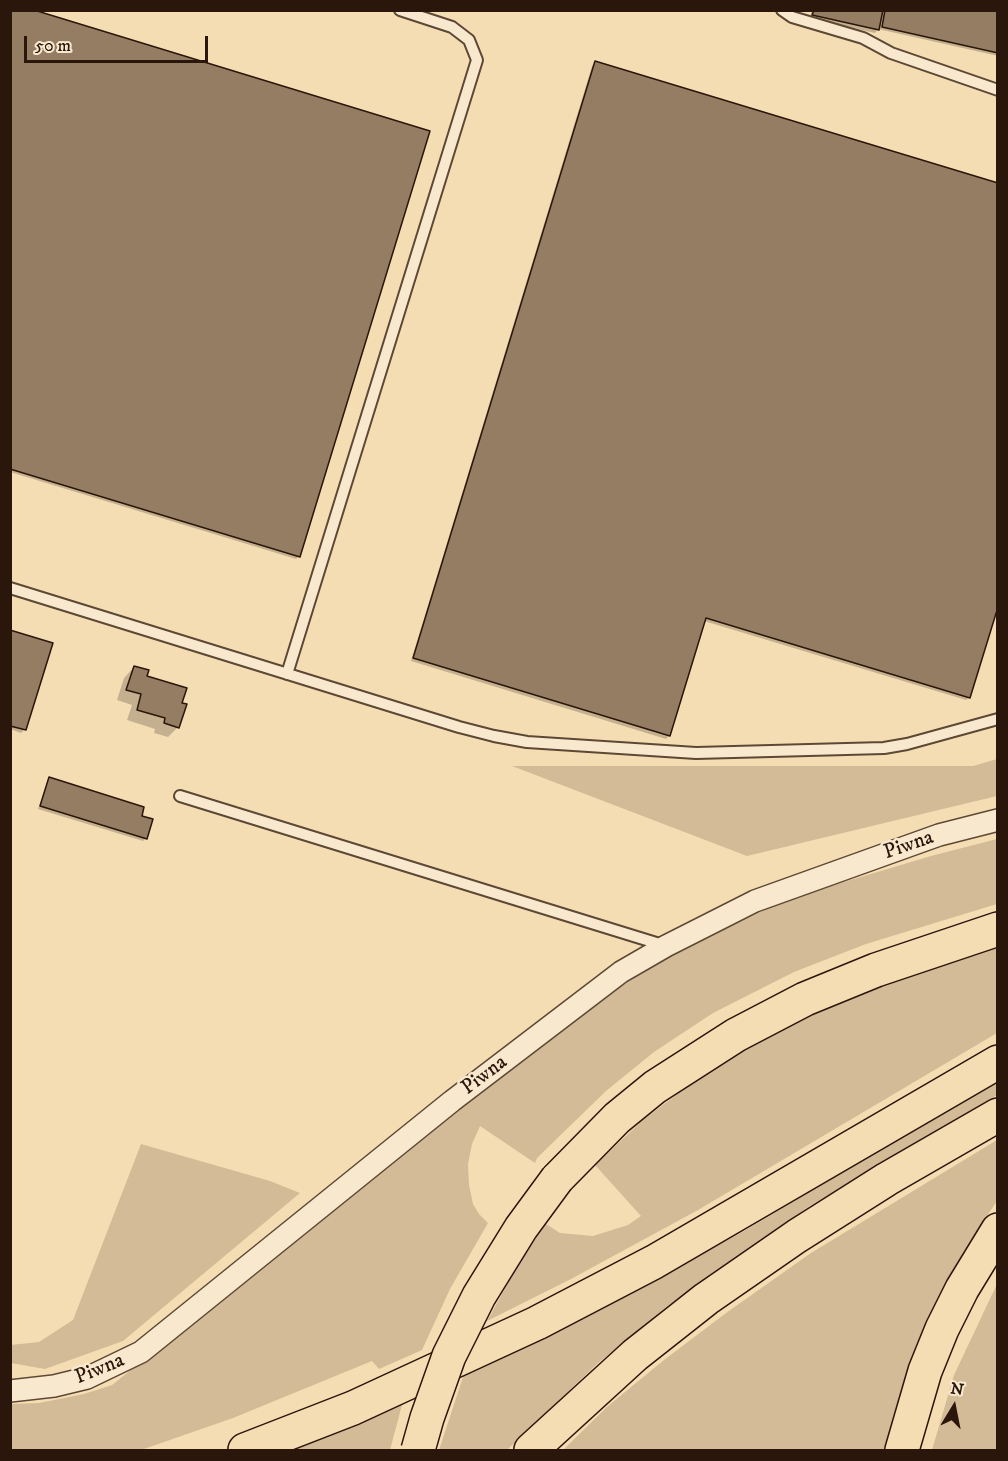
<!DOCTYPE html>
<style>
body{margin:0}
#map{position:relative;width:1008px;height:1461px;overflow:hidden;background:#f5ddb3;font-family:"IM FELL DW Pica",serif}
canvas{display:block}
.frame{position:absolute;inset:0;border:12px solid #2a160b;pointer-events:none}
.north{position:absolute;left:924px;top:1377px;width:60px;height:60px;-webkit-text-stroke:4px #f8e9ce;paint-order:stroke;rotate:10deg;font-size:16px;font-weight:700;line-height:24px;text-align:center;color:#2a160b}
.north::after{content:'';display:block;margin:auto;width:21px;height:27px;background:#2a160b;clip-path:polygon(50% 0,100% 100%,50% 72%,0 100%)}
.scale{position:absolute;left:24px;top:36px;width:184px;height:27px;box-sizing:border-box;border:3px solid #2a160b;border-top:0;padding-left:8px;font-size:18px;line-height:21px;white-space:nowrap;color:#2a160b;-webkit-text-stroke:4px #f8e9ce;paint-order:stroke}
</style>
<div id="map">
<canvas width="1008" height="1461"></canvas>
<div class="frame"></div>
<div class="north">N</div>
<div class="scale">50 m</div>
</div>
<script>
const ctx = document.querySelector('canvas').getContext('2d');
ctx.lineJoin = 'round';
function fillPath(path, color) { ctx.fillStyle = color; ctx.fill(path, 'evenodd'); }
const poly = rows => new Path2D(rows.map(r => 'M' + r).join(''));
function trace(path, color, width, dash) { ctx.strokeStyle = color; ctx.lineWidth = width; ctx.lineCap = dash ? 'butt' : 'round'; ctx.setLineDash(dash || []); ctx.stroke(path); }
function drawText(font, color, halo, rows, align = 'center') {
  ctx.font = font + ' "IM FELL DW Pica",serif'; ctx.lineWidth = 5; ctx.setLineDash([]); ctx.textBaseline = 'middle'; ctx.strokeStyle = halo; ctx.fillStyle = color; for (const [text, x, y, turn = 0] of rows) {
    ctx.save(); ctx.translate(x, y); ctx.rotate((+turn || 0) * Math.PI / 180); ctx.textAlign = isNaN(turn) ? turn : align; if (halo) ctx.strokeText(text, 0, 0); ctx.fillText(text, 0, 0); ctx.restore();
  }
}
fillPath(poly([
 [997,759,997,796,747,856,512,766,973,766],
 [997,839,997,904,866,944,794,972,713,1013,654,1052,606,1091,537,1158,535,1163,480,1126,472,1144,468,1164,469,1185,473,1204,479,1214,488,1223,450,1289,422,1350,379,1369,372,1361,233,1418,141,1450,11,1450,11,1404,39,1403,84,1394,112,1385,454,1112,606,996,665,959,787,899,931,856],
 [997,946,997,1033,698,1210,571,1279,487,1321,522,1258,546,1224,560,1233,593,1236,628,1225,641,1216,595,1165,643,1120,688,1086,720,1063,788,1026,845,1000,906,977],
 [997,1080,997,1095,808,1207,666,1307,597,1364,507,1450,439,1450,464,1374,591,1314,746,1230],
 [997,1140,997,1201,976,1232,949,1276,928,1322,907,1375,894,1417,887,1450,563,1450,608,1406,664,1360,726,1313,811,1253],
 [141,1144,270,1181,300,1193,123,1341,45,1369,11,1363,11,1345,39,1342,73,1320],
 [997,1284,997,1450,932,1450,954,1375],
 [403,1401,390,1450,286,1450]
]), '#d2bb96');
fillPath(poly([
 [10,10,299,556,296,559,10,472],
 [812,10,998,10,998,56,878,29,875,33,810,18],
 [595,63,969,698,966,700,704,621,669,736,666,739,411,661,592,66],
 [10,632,51,644,24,730,21,733,10,729],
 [134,667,180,704,178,727,168,737,154,733,155,729,127,720,132,705,117,700,124,678],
 [50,779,140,817,146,838,143,841,38,809,47,782]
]), '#0003');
const building = poly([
 [10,10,34,10,430,131,300,557,10,469,10,10],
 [814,10,883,10,879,30,812,15,814,10],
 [885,10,998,10,998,53,882,27,885,10],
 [595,61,998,183,998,607,970,698,706,618,670,736,413,658,595,61],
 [10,630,53,643,26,730,10,726,10,630],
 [134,666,149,670,147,676,187,688,182,703,187,704,179,728,164,723,165,718,137,710,141,694,126,690,134,666],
 [49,777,144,807,142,816,153,819,147,839,40,806,49,777]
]);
fillPath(building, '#947d62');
trace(building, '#2a160b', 1.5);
const lane = poly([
 [782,10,792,17,863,38,891,53,998,90],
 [10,588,459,727,494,736,527,742,696,753,884,748,907,744,998,719],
 [287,674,477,60,469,40,452,27,400,10],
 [180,796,666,946]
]);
const street = poly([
 [10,1391,54,1386,87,1378,141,1352,452,1101,621,972,666,946,755,901,939,835,998,820]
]);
const highway = poly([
 [557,1179,617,1118,655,1087,736,1035,805,999,876,970,998,929],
 [245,1450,353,1408,537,1323,654,1262,998,1062],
 [531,1450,635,1355,706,1299,797,1236,887,1179,998,1115],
 [902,1450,925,1371,942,1329,962,1289,998,1230]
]);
trace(lane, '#5d4835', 14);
trace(street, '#5d4835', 24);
trace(highway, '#2a160b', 36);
trace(lane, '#f8e9ce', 10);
trace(street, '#f8e9ce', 21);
trace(highway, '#f5ddb3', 33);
const highwayBridge = poly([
 [418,1450,427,1418,449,1356,479,1296,521,1228,557,1179]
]);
trace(highwayBridge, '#2a160b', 36, []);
trace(highwayBridge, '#f5ddb3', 33);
drawText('21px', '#2a160b', '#f8e9ce', [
 ["Piwna",909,846,-19],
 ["Piwna",485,1076,-37],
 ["Piwna",100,1370,-22]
]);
</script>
